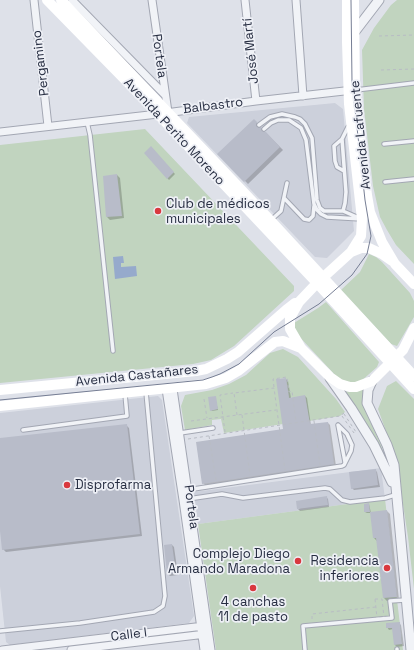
<!DOCTYPE html>
<meta charset="utf-8">
<style>
body{margin:0}
canvas{display:block;background:#dee1e9}
</style>
<canvas width="414" height="650"></canvas>
<script>
const ctx = document.querySelector('canvas').getContext('2d');
ctx.lineJoin = 'round';
function fillPath(path, color) { ctx.fillStyle = color; ctx.fill(path, 'evenodd'); }
const poly = rows => new Path2D(rows.map(r => 'M' + r).join(''));
function trace(path, color, width, dash) { ctx.strokeStyle = color; ctx.lineWidth = width; ctx.lineCap = dash ? 'butt' : 'round'; ctx.setLineDash(dash || []); ctx.stroke(path); }
function drawText(font, color, halo, rows, align = 'center') {
  ctx.font = font + ' "Space Grotesk",sans-serif'; ctx.lineWidth = 3.5; ctx.setLineDash([]); ctx.textBaseline = 'middle'; ctx.strokeStyle = halo; ctx.fillStyle = color; for (const [text, x, y, turn = 0] of rows) {
    ctx.save(); ctx.translate(x, y); ctx.rotate((+turn || 0) * Math.PI / 180); ctx.textAlign = isNaN(turn) ? turn : align; if (halo) ctx.strokeText(text, 0, 0); ctx.fillText(text, 0, 0); ctx.restore();
  }
}
fillPath(poly([
 [335,103,343,109,354,231,327,258,315,257,187,123,189,117],
 [158,396,162,400,194,616,189,623,10,645,6,642,0,586,0,413],
 [381,468,385,499,198,524,194,492]
]), '#ccd0db');
fillPath(poly([
 [397,0,414,0,414,264,396,245,387,230,380,217,373,186,364,109,362,50,374,28,391,5],
 [145,129,294,286,294,291,234,346,211,360,193,364,0,383,0,145],
 [369,254,376,257,382,262,410,293,414,301,414,317,397,346,391,344,341,290,360,272],
 [326,302,379,362,377,367,359,383,347,384,336,376,295,332,294,323,318,308],
 [283,349,298,357,336,399,345,412,340,416,309,421,305,396,289,398,286,378,277,379,283,424,224,433,221,419,212,420,212,425,185,430,181,406,185,395,212,390,229,384,246,375,270,353],
 [396,381,414,399,414,589,408,537,396,459,378,409,387,386],
 [364,388,362,398,364,408,381,445,389,469,342,391,352,392],
 [385,499,403,650,216,650,198,524]
]), '#c1d4bf');
fillPath(poly([
 [123,256,124,263,121,263,121,267,136,266,137,276,115,279,113,257]
]), '#96aacc');
fillPath(poly([
 [254,120,259,126,258,128,261,128,283,150,248,184,219,154],
 [151,148,175,174,169,180,145,153],
 [117,175,120,178,124,218,110,220,107,217],
 [286,379,288,381,291,398,305,396,307,398,311,425,328,423,330,425,336,466,205,485,203,483,284,430],
 [215,397,218,410,212,411,211,410],
 [126,425,129,428,142,536,6,552,3,549,0,523,0,439],
 [375,470,377,472,380,487,354,490,352,488],
 [326,497,328,499,329,507,300,511,298,509],
 [369,504,371,513,367,513,365,512],
 [387,511,390,514,399,600,387,601,384,598,377,541,374,538],
 [172,545,174,547,178,575,170,576,168,574],
 [399,623,401,625,404,646,397,647,395,645,393,629,389,630,387,627]
]), '#0003');
fillPath(poly([
 [254,119,257,122,256,125,257,127,261,127,262,131,266,132,280,147,244,182,217,154],
 [151,146,174,172,167,179,144,153],
 [117,174,122,216,106,217,103,176],
 [286,378,289,398,305,395,310,424,328,422,334,464,202,484,196,442,283,429,276,379],
 [216,396,218,409,210,411,208,397],
 [127,424,140,534,2,550,0,531,0,438],
 [376,469,378,485,351,489,349,472],
 [327,496,328,505,297,509,296,501],
 [369,503,370,512,364,512,364,504],
 [387,510,397,597,383,598,376,538,373,538,370,512],
 [172,544,176,573,167,574,164,545],
 [400,622,402,644,394,645,392,628,386,628,386,623]
]), '#b8bcc9');
const service = poly([
 [356,90,414,83],
 [87,122,90,135,113,351],
 [259,125,270,117,282,114,295,117,300,119,305,124,312,138,317,200,320,208,324,211,343,211,345,203,346,192,342,139,348,127],
 [264,129,271,123,278,120,289,120,301,128,306,140,314,204,317,210,321,214,327,217,361,219],
 [342,139,334,146,335,161,337,167,344,171],
 [384,144,414,141],
 [385,182,414,179],
 [284,198,304,219,309,220,313,216,314,206],
 [343,211,359,218],
 [271,220,281,211,287,183],
 [23,430,127,416,125,394],
 [180,433,213,428],
 [187,490,342,466,344,465,351,451,352,445,347,434,338,425,345,462],
 [188,499,222,494,243,498,325,488,330,489,342,500,350,502,385,498,395,495],
 [0,631,80,623,154,612,163,606,165,596,146,392],
 [397,649,397,650],
 [305,650,303,626,392,618,390,601,405,600]
]);
const minor = poly([
 [34,0,48,126],
 [72,0,165,95],
 [152,0,168,112],
 [245,0,256,101],
 [296,0,303,96],
 [0,132,158,114,256,101,353,90],
 [166,389,183,500,204,650],
 [173,389,211,650],
 [2,650,204,626],
 [71,650,206,634]
]);
const tertiary = poly([
 [353,34,379,0],
 [330,378,351,408,374,445,392,482],
 [372,381,368,390,367,403,387,445,394,465,411,650]
]);
trace(service, '#a3a7b3', 5.5);
trace(minor, '#a3a7b3', 9);
trace(tertiary, '#a3a7b3', 11);
trace(poly([
 [379,36,414,35],
 [381,70,414,69],
 [274,387,273,379,287,377,289,392,292,391,296,422],
 [204,399,207,418],
 [237,415,234,393,274,388,285,470],
 [242,415,250,475],
 [342,416,354,433,356,432,344,414],
 [191,421,276,410],
 [314,421,320,465],
 [225,432,220,395,233,393],
 [209,436,216,480],
 [188,439,340,416,344,413],
 [375,599,382,599,384,617,377,618,375,599],
 [312,619,312,614,376,607]
]), '#b8bcc4', 1, [3, 3]);
trace(service, '#f1f3f7', 3.5);
trace(minor, '#f1f3f7', 7);
trace(tertiary, '#f1f3f7', 9);
trace(poly([
 [47,0,137,92,317,283,414,389],
 [61,0,270,220,414,376],
 [347,0,347,42,349,104,362,219,361,236,351,252,317,283,299,302,290,318,290,329,301,348,330,377,340,384,350,387,356,387,372,381,403,350,414,328],
 [354,0,355,90,367,195,370,212,382,242,395,264,414,284],
 [351,252,361,248,369,248,382,254,392,261],
 [0,390,196,371,206,369,227,359,238,352,286,310,295,303],
 [0,406,206,384,226,378,238,371,275,342,283,341,301,348]
]), '#fff', 10);
trace(poly([
 [0,400,203,380,212,377,220,374,239,364,274,332,319,304,352,275,367,254,371,236,365,200,352,82,351,0]
]), '#767e94', 1);
for (const [x, y, r, color] of [
 [158,211,4,"#d9383e"],
 [67,485,4,"#d9383e"],
 [298,561,4,"#d9383e"],
 [387,568,4,"#d9383e"],
 [253,588,4,"#d9383e"]
]) { const dot = new Path2D(); dot.arc(x, y, r, 0, 2 * Math.PI); ctx.fillStyle = color; ctx.fill(dot); trace(dot, '#eef0f6', 1.5); }
drawText('13px', '#262d41', '#eef0f6', [
 ["José Martí",251,51,-96],
 ["Portela",159,56,82],
 ["Pergamino",41,63,-97],
 ["Balbastro",213,106,-7],
 ["Avenida Perito Moreno",174,132,47],
 ["Avenida Lafuente",361,135,-96],
 ["Avenida Castañares",137,376,-6],
 ["Portela",191,507,82],
 ["Calle I",129,635,-7]
]);
drawText('13px', '#262d41', '#eef0f6', [
 ["Club de médicos",166,204],
 ["municipales",166,219],
 ["Disprofarma",75,485],
 ["Complejo Diego",290,554,"right"],
 ["Armando Maradona",290,569,"right"],
 ["Residencia",379,561,"right"],
 ["inferiores",379,576,"right"],
 ["4 canchas",253,602,"center"],
 ["11 de pasto",253,617,"center"]
], 'left');
</script>
